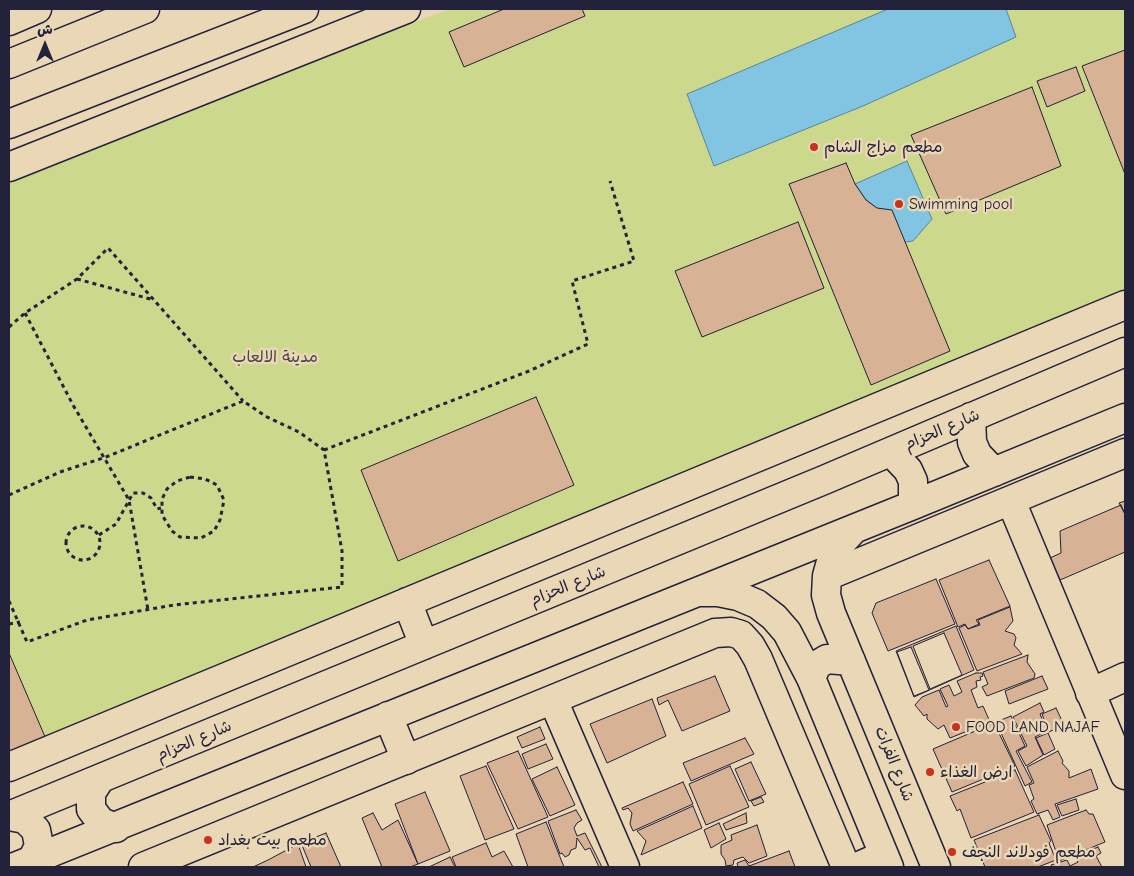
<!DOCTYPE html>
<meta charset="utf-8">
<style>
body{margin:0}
#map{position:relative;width:1134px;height:876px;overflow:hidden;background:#ead7b5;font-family:"Comic Neue","Playpen Sans Arabic",sans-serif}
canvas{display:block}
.frame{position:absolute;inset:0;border:10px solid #22223b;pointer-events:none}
.north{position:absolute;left:20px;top:20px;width:50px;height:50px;-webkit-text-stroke:4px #ead7b5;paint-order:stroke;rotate:0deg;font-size:14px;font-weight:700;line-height:20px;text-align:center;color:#22223b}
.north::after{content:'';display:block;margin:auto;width:18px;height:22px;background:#22223b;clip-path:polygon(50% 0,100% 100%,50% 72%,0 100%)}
</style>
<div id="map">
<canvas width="1134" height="876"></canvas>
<div class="frame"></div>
<div class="north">ش</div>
</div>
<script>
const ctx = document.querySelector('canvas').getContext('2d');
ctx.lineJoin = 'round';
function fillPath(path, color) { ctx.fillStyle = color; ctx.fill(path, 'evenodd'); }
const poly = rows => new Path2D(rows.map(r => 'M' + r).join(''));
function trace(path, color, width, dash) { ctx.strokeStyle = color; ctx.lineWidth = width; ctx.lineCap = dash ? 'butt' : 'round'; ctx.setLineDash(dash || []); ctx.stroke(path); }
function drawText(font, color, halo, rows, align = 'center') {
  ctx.font = font + ' "Comic Neue","Playpen Sans Arabic",sans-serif'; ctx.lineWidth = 5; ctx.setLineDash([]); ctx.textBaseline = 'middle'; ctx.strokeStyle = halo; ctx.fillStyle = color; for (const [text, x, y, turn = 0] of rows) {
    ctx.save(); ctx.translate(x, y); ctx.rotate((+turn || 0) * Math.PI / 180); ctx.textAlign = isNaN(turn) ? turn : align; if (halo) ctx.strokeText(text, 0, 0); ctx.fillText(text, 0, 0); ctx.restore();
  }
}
fillPath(poly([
 [450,9,1125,9,1125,289,9,754,9,175]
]), '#ccd88b');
const water = poly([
 [888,9,1006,9,1016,37,863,106,714,166,687,94,888,9],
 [907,161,932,219,913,241,905,242,877,208,866,200,855,184,907,161]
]);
fillPath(water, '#81c5e2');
trace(water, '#5b849f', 1);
const building = poly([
 [504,9,582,9,585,16,464,67,449,32,504,9],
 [1125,50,1125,174,1082,66,1125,50],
 [1076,67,1085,91,1047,107,1037,81,1076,67],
 [1032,87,1061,166,946,214,911,135,1032,87],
 [846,163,855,184,866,200,877,208,892,210,950,351,871,385,789,184,846,163],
 [798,222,824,288,702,337,675,271,798,222],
 [536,397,574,485,398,561,361,470,536,397],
 [1125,501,1125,514,1119,503,1125,501],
 [1121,505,1125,514,1125,552,1060,580,1050,558,1061,553,1060,531,1121,505],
 [989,560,1010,606,976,620,979,624,968,629,965,624,958,627,939,580,989,560],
 [936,579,955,624,888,651,872,613,876,603,936,579],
 [1010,607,1013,621,1005,631,1014,634,1016,638,1014,645,1022,654,977,671,959,628,965,625,968,629,980,625,978,620,1010,607],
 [956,626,974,670,914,697,896,651,956,626],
 [944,633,962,675,930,689,913,646,944,633],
 [911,647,929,690,914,696,897,652,911,647],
 [9,653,46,739,9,754,9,653],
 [1028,655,1027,662,1035,674,1034,678,987,696,982,687,988,684,983,672,1028,655],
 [976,673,982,673,983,676,980,677,981,680,976,681,977,687,971,690,978,708,983,706,990,722,950,738,944,725,938,729,927,719,927,714,924,716,915,705,922,697,939,690,946,707,948,706,940,689,949,685,954,696,962,692,957,681,976,673],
 [715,676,730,711,682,731,668,700,659,705,657,698,715,676],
 [1042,676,1048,689,1009,704,1005,691,1042,676],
 [652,699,666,736,607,763,590,724,652,699],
 [1040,703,1044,712,1040,714,1047,731,1035,737,1043,755,1026,766,1018,751,1027,746,1013,717,1040,703],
 [1056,708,1064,725,1049,732,1042,714,1056,708],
 [1011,716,1025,746,1016,751,1032,782,1025,786,996,722,1011,716],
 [994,723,1015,766,952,792,933,749,994,723],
 [540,727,545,739,522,748,517,737,540,727],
 [1048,733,1055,749,1044,755,1036,738,1048,733],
 [745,738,754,754,691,781,683,763,745,738],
 [546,744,553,759,528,769,522,754,546,744],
 [518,751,548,817,518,829,487,763,518,751],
 [1058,751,1063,761,1062,763,1069,771,1069,778,1091,769,1098,789,1055,804,1060,817,1053,820,1048,810,1037,814,1031,801,1034,799,1029,785,1034,783,1027,767,1058,751],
 [751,762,766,794,749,801,735,769,751,762],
 [486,766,514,829,485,840,460,776,486,766],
 [730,766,749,807,706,825,689,784,730,766],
 [557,767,575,805,550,816,532,779,557,767],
 [1015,770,1034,812,971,838,960,809,957,811,950,796,1015,770],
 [683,782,693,804,633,831,630,824,632,813,628,808,623,810,622,808,683,782],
 [425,792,450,851,418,864,395,804,425,792],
 [761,797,764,802,754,806,751,801,761,797],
 [1076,799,1079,810,1062,816,1057,805,1076,799],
 [693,806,702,828,641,855,646,841,637,831,693,806],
 [576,810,582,820,577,823,574,828,577,836,585,833,602,867,599,867,590,848,585,850,577,838,576,848,571,850,569,855,565,857,562,853,560,854,548,821,576,810],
 [1086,810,1089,814,1093,814,1105,842,1059,861,1047,825,1086,810],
 [373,813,382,830,398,820,418,864,410,867,382,867,362,818,373,813],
 [746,813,747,823,726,830,723,824,746,813],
 [1039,815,1051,841,1049,843,1056,860,1038,867,985,867,974,840,1039,815],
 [546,822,564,867,528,867,516,834,546,822],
 [719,823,726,839,711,848,704,830,719,823],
 [757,825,767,856,749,863,743,857,734,860,733,865,726,866,725,860,721,854,721,845,732,840,731,835,757,825],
 [326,833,341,867,311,867,301,843,326,833],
 [486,843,492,857,504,851,513,867,456,867,452,857,486,843],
 [298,844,306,867,253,867,268,860,298,844],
 [1098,847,1101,853,1096,856,1102,867,1052,867,1051,865,1067,860,1070,866,1078,862,1075,856,1098,847],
 [789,851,795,867,738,867,737,863,745,860,749,866,789,851],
 [450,857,455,867,429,867,450,857]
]);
fillPath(building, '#d7b294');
trace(building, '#22223b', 1);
const minor = poly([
 [9,21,37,9],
 [9,64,145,9],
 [9,124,304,9],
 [9,167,406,9],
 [1011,501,1125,775],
 [1090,693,1125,677],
 [553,700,625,867],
 [143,867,715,633,731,632,741,635,750,645,758,659,846,867]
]);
const major = poly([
 [971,417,972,442,977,454,994,472],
 [891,452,908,470,913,481,913,505],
 [854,529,841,543,832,558,827,576,826,595,831,613,936,867],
 [827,576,1125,453],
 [703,592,718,592,738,596,757,604,774,617,787,632,811,678,889,867],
 [407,602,424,645],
 [811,678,817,665,827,659,851,661],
 [388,716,406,760],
 [9,767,1125,305],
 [100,779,91,793,91,809,101,822,116,828],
 [9,816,824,480,1125,352],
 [9,816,25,819,36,830,39,846,32,860],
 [15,867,913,505,1125,418],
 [857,867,884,855]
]);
trace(minor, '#22223b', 31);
trace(major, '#22223b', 31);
trace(poly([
 [77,279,154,300],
 [25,313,73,405,129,500,148,610],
 [9,327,25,313,77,279,108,248,243,401],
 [324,450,529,371,588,344,572,281,634,261,610,181],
 [190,477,205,479,217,485,224,500,220,520,214,531,201,538,180,537,172,531,162,515,162,499,167,489,177,481,190,477],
 [9,495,60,472,106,457,243,401,267,417,299,432,324,450,342,551,342,587,174,605,87,620,27,642,9,601],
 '66 543a17 17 0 1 1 34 0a17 17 0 1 1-34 0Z',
 [99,535,116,524,133,493,143,493,151,498,157,509,161,508],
 [9,624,20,622]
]), '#22223b', 3, [4, 4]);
trace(minor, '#ead7b5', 28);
trace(major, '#ead7b5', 28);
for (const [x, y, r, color] of [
 [814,147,5,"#c8321e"],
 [899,204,5,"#c8321e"],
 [956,727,5,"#c8321e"],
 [930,772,5,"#c8321e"],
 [208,840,5,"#c8321e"],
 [952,852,5,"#c8321e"]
]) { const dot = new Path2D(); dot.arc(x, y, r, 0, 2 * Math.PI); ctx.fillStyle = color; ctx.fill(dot); trace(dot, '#ead7b5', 2); }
drawText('16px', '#22223b', '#ead7b5', [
 ["مطعم مزاج الشام",824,147],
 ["Swimming pool",909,204],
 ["FOOD LAND NAJAF",966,727],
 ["ارض الغذاء",940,772],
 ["مطعم بيت بغداد",218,840],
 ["مطعم فودلاند النجف",962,852]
], 'left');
drawText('16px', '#44464b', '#ead7b5', [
 ["مدينة الالعاب",275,357]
]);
drawText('16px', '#22223b', '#ead7b5', [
 ["شارع الحزام",942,430,-23],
 ["شارع الحزام",568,586,-22],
 ["شارع الحزام",194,741,-23],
 ["شارع الفرات",894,764,68]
]);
</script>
